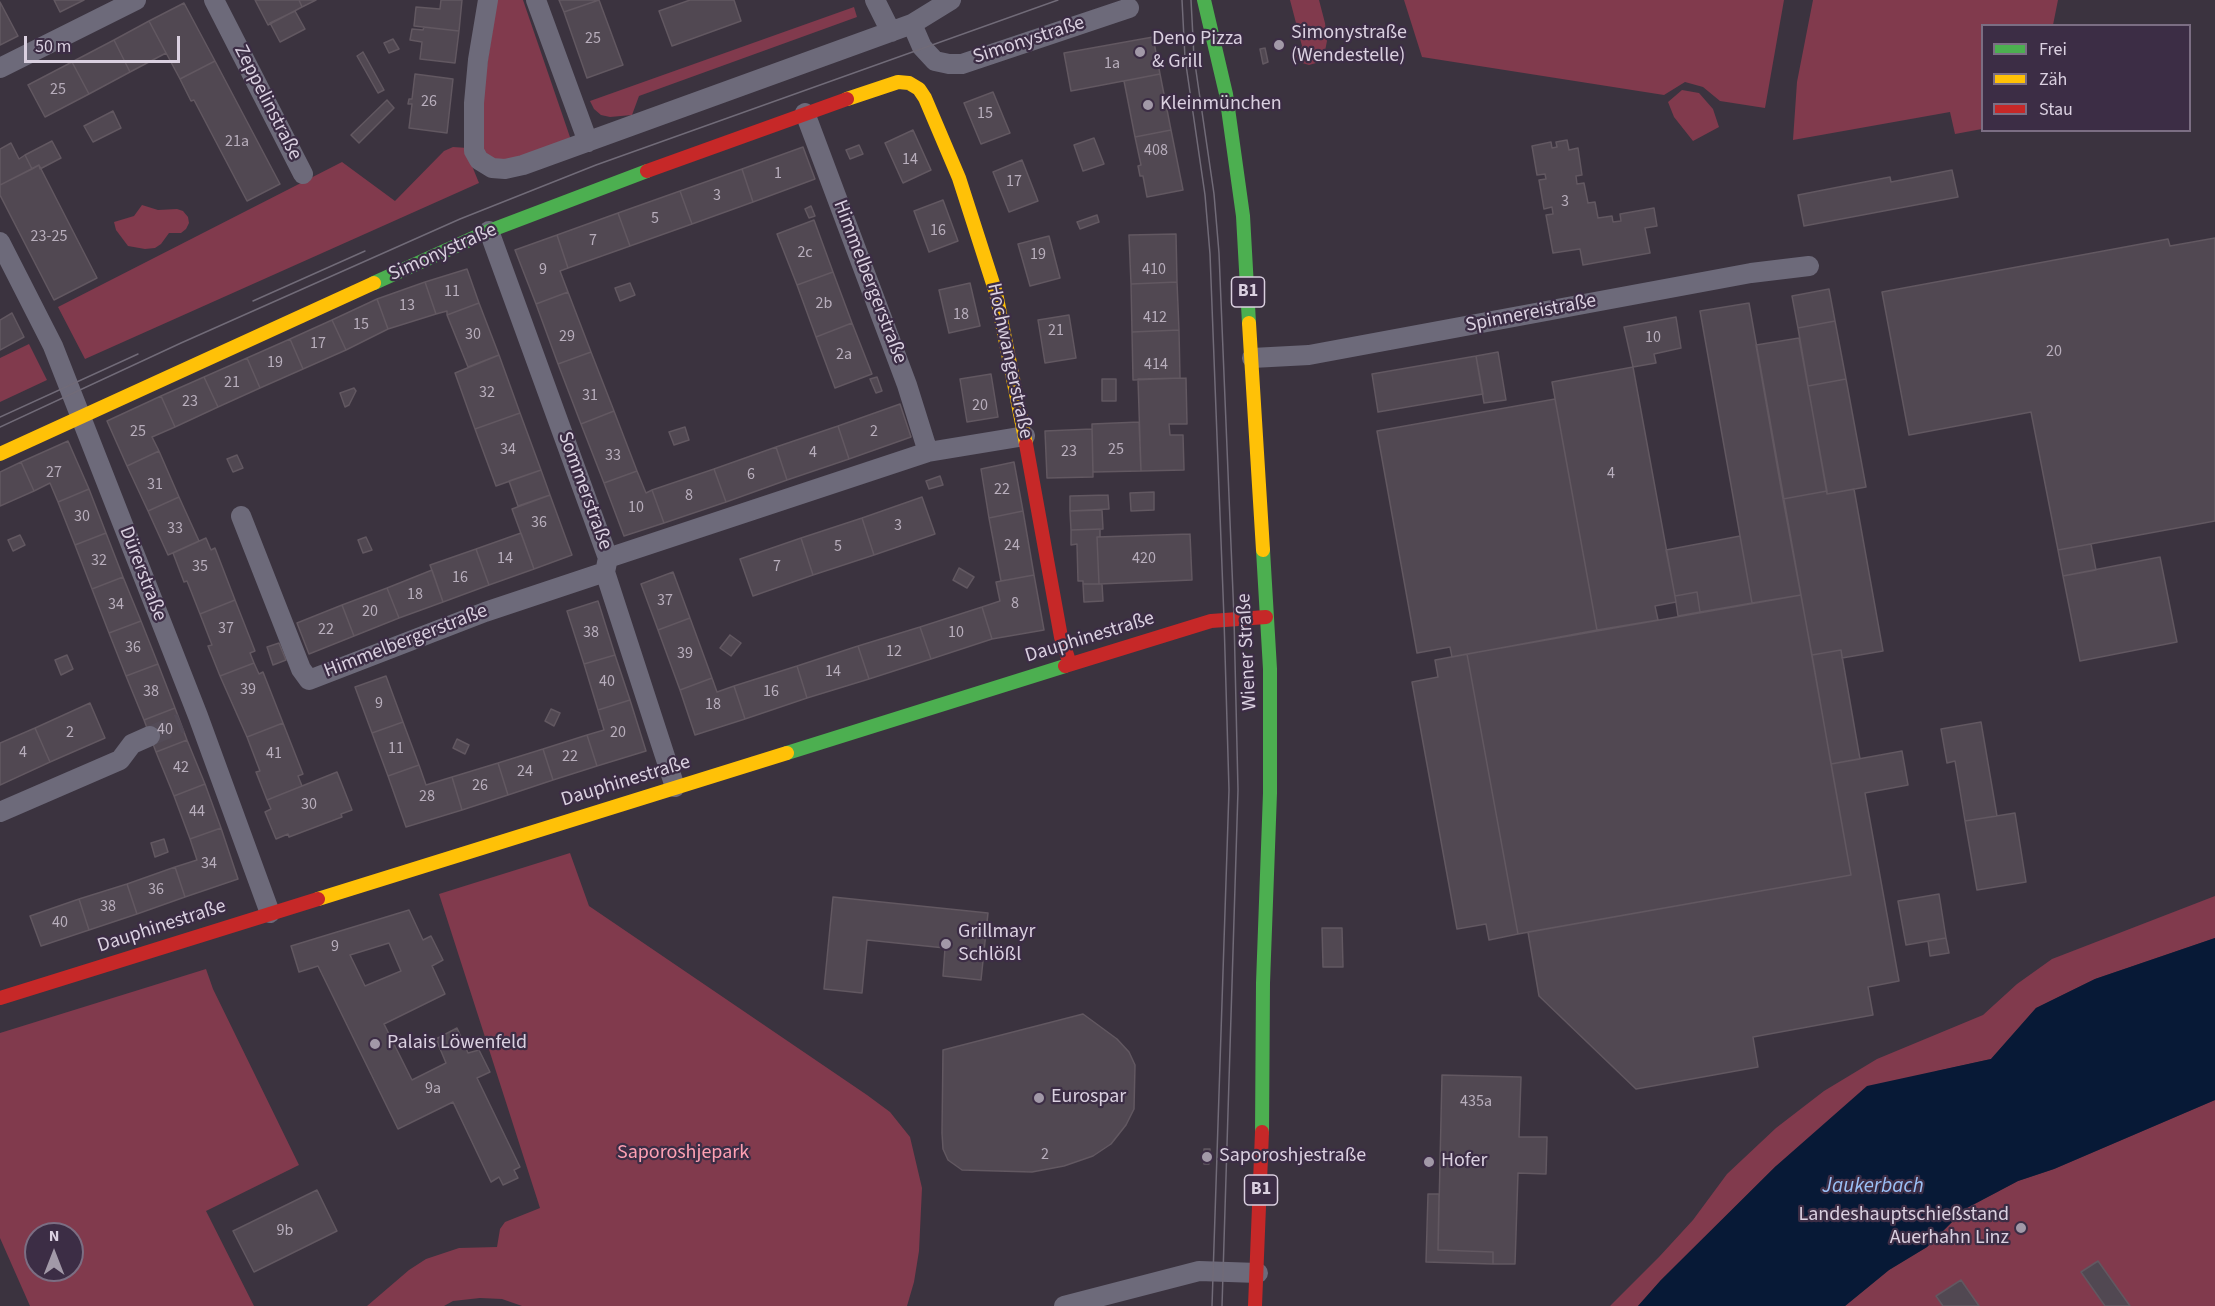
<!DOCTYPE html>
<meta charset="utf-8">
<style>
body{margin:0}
#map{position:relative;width:2215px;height:1306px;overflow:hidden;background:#3b333f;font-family:"Source Sans 3",sans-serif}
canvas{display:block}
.legend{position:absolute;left:1981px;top:24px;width:210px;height:108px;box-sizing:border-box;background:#3c2d45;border:2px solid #7b6e83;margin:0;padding:8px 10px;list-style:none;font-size:18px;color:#dad0e0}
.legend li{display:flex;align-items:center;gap:12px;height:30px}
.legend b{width:30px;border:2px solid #7b6e83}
.north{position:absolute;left:24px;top:1222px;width:60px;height:60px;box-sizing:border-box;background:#3c2d45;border:2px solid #7b6e83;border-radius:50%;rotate:0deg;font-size:16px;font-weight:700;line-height:24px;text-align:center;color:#dad0e0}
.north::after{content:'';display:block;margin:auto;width:21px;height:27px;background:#a299a8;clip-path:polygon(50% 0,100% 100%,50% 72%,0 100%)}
.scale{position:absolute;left:24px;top:36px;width:156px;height:27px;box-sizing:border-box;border:3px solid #dad0e0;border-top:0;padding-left:8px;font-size:18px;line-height:21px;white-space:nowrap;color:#dad0e0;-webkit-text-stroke:4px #3c2d45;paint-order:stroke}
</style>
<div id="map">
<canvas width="2215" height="1306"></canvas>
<ul class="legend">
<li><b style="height:8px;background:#4caf50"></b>Frei</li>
<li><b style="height:8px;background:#ffc107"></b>Zäh</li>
<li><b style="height:8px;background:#c62828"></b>Stau</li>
</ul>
<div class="north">N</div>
<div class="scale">50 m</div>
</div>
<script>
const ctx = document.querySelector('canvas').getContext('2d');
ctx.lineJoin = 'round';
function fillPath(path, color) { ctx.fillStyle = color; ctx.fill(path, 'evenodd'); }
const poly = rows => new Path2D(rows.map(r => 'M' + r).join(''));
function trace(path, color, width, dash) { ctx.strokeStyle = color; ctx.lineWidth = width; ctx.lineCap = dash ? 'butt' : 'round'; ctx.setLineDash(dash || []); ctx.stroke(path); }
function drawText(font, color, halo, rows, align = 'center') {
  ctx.font = font + ' "Source Sans 3",sans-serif'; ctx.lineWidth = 4.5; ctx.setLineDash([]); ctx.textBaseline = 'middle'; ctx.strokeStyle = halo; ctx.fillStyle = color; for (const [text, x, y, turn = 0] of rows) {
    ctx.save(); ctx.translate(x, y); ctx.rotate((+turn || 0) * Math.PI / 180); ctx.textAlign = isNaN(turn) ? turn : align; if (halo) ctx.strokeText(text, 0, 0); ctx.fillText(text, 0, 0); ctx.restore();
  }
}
fillPath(poly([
 [497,0,523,0,571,140,519,160,493,163,481,149,482,97],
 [1290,0,1319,0,1325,23,1327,41,1325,51,1322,58,1316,63,1309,65,1299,62,1296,56,1302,46],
 [1404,0,1784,0,1765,108,1720,101,1703,87,1685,82,1664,95,1422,57],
 [1813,0,2058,0,2053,25,1982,26,1982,129,1955,134,1950,112,1793,140,1797,82],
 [854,7,857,17,639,96,632,115,610,117,601,115,594,109,590,101],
 [1682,90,1699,93,1713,109,1719,127,1693,141,1674,117,1668,102],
 [453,147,468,148,468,156,479,183,85,359,58,307,342,162,395,201,444,151],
 [142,205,158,210,177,209,183,211,188,217,189,223,186,229,181,233,169,233,161,244,155,248,145,249,128,246,116,230,114,222,134,216],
 [29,344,47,380,0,402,0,358],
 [570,853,589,906,867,1095,890,1112,910,1137,922,1188,919,1251,914,1282,907,1306,522,1306,502,1299,480,1298,453,1301,444,1306,367,1306,409,1270,426,1259,459,1248,497,1247,500,1229,505,1222,540,1208,439,894],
 [2215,896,2215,938,2095,979,2036,1008,1991,1059,1937,1071,1776,1166,1661,1280,1638,1306,1610,1306,1659,1257,1693,1220,1727,1174,1776,1128,1824,1091,1877,1059,1983,1015,2017,984,2052,959],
 [206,969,213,989,299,1165,206,1211,254,1306,30,1306,0,1238,0,1033],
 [36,1234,72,1234,72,1270,36,1270],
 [2215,1100,2215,1306,1845,1306,1889,1270,1927,1247,1965,1209,2018,1181,2054,1169]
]), '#813a4d');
fillPath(poly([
 [2215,938,2215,1100,2054,1169,2018,1181,1965,1209,1927,1247,1889,1270,1845,1306,1638,1306,1661,1280,1776,1166,1867,1086,1991,1059,2036,1008,2095,979]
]), '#071936');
const building = poly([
 [54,0,84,0,60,12,54,0],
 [255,0,299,0,302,7,268,25,255,0],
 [299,0,316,0,302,7,299,0],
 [441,0,462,0,459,31,414,26,416,7,440,9,441,0],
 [559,0,599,0,564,12,559,0],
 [599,0,623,65,587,78,564,12,599,0],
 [690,0,734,0,741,21,672,46,659,11,690,0],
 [0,2,18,36,0,45,0,2],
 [184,3,215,61,180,79,149,21,184,3],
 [295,11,305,29,280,42,270,23,295,11],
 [149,21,166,53,130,72,114,40,149,21],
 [424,27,459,31,455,63,420,59,422,42,410,40,412,29,423,30,424,27],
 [1153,37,1160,74,1071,91,1064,53,1153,37],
 [393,39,399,49,389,53,384,43,393,39],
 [114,40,130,72,89,94,72,62,114,40],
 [1265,48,1268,62,1263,64,1260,49,1265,48],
 [363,52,384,90,378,93,357,56,363,52],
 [215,61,280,184,247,201,194,100,191,101,180,79,215,61],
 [72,62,89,94,45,117,28,85,72,62],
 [415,74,453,79,447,133,409,128,412,104,408,104,409,99,412,99,415,74],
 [1160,74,1171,130,1135,137,1124,81,1160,74],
 [993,92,1010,133,981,144,964,103,993,92],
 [387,100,394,108,359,143,351,135,387,100],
 [113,111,121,128,93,142,84,126,113,111],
 [913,130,931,170,903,183,885,143,913,130],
 [1171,130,1183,190,1147,197,1143,176,1140,176,1138,166,1141,165,1135,137,1171,130],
 [1094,138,1104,164,1083,171,1074,145,1094,138],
 [1567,140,1569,150,1578,148,1582,175,1576,176,1577,184,1584,183,1588,203,1595,202,1598,218,1612,216,1613,222,1621,221,1620,214,1654,208,1657,226,1645,228,1650,253,1583,265,1580,249,1553,253,1546,215,1553,214,1552,207,1544,209,1539,180,1546,179,1545,174,1537,175,1532,146,1551,142,1552,148,1557,147,1556,142,1567,140],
 [52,141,61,158,40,169,39,165,32,169,25,155,52,141],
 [11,143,19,159,25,155,32,169,0,185,0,149,11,143],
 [859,145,863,154,850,159,846,150,859,145],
 [803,147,815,179,753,202,742,169,803,147],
 [1022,160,1038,201,1009,212,993,172,1022,160],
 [39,165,97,278,54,300,0,195,0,185,39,165],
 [742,169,753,202,692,224,680,191,742,169],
 [1952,170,1958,197,1804,226,1798,195,1890,177,1891,182,1952,170],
 [680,191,692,224,630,246,618,213,680,191],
 [943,200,958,241,929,252,914,211,943,200],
 [811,206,815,216,809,218,805,209,811,206],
 [618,213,630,246,568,268,557,235,618,213],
 [1097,215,1099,222,1080,229,1077,222,1097,215],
 [814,220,833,272,797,285,777,234,814,220],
 [1176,234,1177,282,1131,284,1129,235,1176,234],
 [557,235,568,268,560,271,568,292,536,304,515,250,557,235],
 [1049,236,1060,278,1030,286,1018,244,1049,236],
 [2215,238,2215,521,2058,550,2031,412,1909,435,1882,292,2168,239,2170,246,2215,238],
 [467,269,479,303,447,315,447,311,436,314,425,282,467,269],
 [833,272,852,323,816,337,797,285,833,272],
 [425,282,436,314,388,329,377,299,425,282],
 [1177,282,1179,330,1132,332,1131,284,1177,282],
 [630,283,635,295,620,301,615,288,630,283],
 [970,283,980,326,949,333,939,290,970,283],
 [1829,289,1835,321,1798,328,1792,296,1829,289],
 [568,292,591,352,558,364,536,304,568,292],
 [377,299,388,329,346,350,332,320,377,299],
 [479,303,499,355,468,367,447,315,479,303],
 [1749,303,1801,595,1752,603,1700,311,1749,303],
 [12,313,24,337,0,350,0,320,12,313],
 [1069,315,1076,358,1045,363,1038,320,1069,315],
 [1676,317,1681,348,1654,354,1656,363,1633,367,1624,327,1676,317],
 [332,320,346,350,303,369,290,339,332,320],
 [1835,321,1846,379,1808,386,1798,328,1835,321],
 [852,323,872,374,835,388,816,337,852,323],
 [1179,330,1180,378,1133,380,1132,332,1179,330],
 [1799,338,1827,491,1783,499,1756,345,1799,338],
 [290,339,303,369,260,388,247,358,290,339],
 [591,352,614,411,581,424,558,364,591,352],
 [1498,352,1506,400,1484,403,1476,356,1498,352],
 [499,355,520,413,475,429,455,373,499,355],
 [1476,356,1483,394,1378,412,1372,374,1476,356],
 [247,358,260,388,218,407,204,377,247,358],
 [1633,367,1676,602,1655,606,1658,620,1597,630,1552,382,1633,367],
 [991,374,998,417,967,422,960,379,991,374],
 [204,377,218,407,175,427,161,396,204,377],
 [877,377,882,391,876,393,870,379,877,377],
 [1186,378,1187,424,1169,424,1170,435,1183,435,1184,470,1141,471,1138,379,1186,378],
 [1102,379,1116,379,1116,401,1102,401,1102,379],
 [1846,379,1866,487,1827,494,1808,386,1846,379],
 [354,388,356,391,349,405,345,407,340,393,354,388],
 [161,396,175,427,152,437,159,451,127,466,107,421,161,396],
 [1555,399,1597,630,1452,657,1450,647,1417,653,1377,431,1555,399],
 [900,404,911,437,849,459,838,426,900,404],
 [614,411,637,471,604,483,581,424,614,411],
 [520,413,541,470,496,486,475,429,520,413],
 [1139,422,1141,471,1093,472,1092,424,1139,422],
 [838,426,849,459,787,480,776,447,838,426],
 [685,427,689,440,674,445,669,432,685,427],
 [1092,429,1093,477,1047,478,1045,431,1092,429],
 [68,441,89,489,58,502,50,483,34,491,21,462,68,441],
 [776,447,787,480,726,502,714,469,776,447],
 [159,451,179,497,148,511,127,466,159,451],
 [237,455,243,468,233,472,227,459,237,455],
 [21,462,34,491,0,506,0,472,21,462],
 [1014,462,1023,511,989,518,981,469,1014,462],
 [714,469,726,502,664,523,652,490,714,469],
 [541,470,550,495,518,506,509,481,541,470],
 [637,471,646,493,652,490,664,523,624,536,604,483,637,471],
 [940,476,943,485,929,489,926,481,940,476],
 [89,489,106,533,75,545,58,502,89,489],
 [1854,489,1883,651,1842,658,1841,650,1812,655,1783,499,1827,491,1827,494,1854,489],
 [1154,492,1154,510,1131,511,1130,493,1154,492],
 [550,495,572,555,534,569,512,509,550,495],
 [1108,495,1109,509,1070,511,1070,496,1108,495],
 [179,497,199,541,168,555,148,511,179,497],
 [922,497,935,534,874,555,862,518,922,497],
 [1102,510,1103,529,1071,530,1070,511,1102,510],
 [1023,511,1034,575,1001,581,989,518,1023,511],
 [862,518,874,555,813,575,801,538,862,518],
 [1100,529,1100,537,1097,537,1099,584,1083,584,1083,581,1078,581,1077,544,1071,545,1071,530,1100,529],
 [106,533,123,577,92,589,75,545,106,533],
 [521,533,534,569,489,585,476,549,521,533],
 [1190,534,1192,580,1099,584,1097,537,1190,534],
 [20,535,25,545,13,551,8,540,20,535],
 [1740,536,1752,603,1700,612,1697,592,1675,596,1666,550,1740,536],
 [366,537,372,550,363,553,358,540,366,537],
 [206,538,211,550,215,548,235,600,200,614,187,581,184,582,173,553,206,538],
 [801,538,813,575,753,596,740,559,801,538],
 [2091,544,2096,570,2063,576,2058,550,2091,544],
 [476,549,489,585,443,602,430,565,476,549],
 [2160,557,2177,642,2080,661,2063,576,2160,557],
 [959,568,974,577,967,588,953,580,959,568],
 [432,570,443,602,399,618,387,588,432,570],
 [673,572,690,618,658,630,641,584,673,572],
 [1034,575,1044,630,992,639,982,607,1000,601,996,582,1034,575],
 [123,577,141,621,109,633,92,589,123,577],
 [1083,584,1102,584,1103,601,1084,602,1083,584],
 [387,588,399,618,354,636,342,605,387,588],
 [1697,592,1700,612,1678,616,1675,596,1697,592],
 [1801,595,1851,875,1518,934,1467,654,1801,595],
 [235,600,255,651,250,653,254,663,220,676,208,646,212,645,200,614,235,600],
 [598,601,615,655,584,664,567,611,598,601],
 [342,605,354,636,309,654,297,623,342,605],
 [982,607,992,639,931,659,920,627,982,607],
 [690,618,712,678,680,690,658,630,690,618],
 [141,621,158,664,126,676,109,633,141,621],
 [920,627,931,659,869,679,858,646,920,627],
 [730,635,741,643,731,656,720,648,730,635],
 [279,643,286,660,273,665,267,647,279,643],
 [858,646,869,679,807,698,797,666,858,646],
 [1841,650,1860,759,1831,764,1812,655,1841,650],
 [1467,654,1518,934,1489,940,1486,924,1457,929,1412,682,1438,677,1435,660,1467,654],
 [67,655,73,669,61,675,55,660,67,655],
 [615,655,630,700,598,710,584,664,615,655],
 [254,663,259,674,263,672,283,723,247,737,220,676,254,663],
 [158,664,175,708,144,720,126,676,158,664],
 [797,666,807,698,745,719,734,686,797,666],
 [386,676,403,722,372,733,355,687,386,676],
 [712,678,717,692,734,686,745,719,695,735,680,690,712,678],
 [630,700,646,751,597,766,587,735,604,730,598,710,630,700],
 [90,703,105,738,50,762,35,728,90,703],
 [175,708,187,740,156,752,144,720,175,708],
 [551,709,560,713,554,726,545,721,551,709],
 [403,722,419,765,388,776,372,733,403,722],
 [1981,722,1997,816,1965,821,1955,761,1947,763,1941,729,1981,722],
 [283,723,303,774,298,776,302,786,267,800,256,772,260,771,247,737,283,723],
 [35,728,50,762,0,785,0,743,35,728],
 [587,735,597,766,553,780,543,749,587,735],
 [457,739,469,745,465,754,453,748,457,739],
 [187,740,205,784,174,796,156,752,187,740],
 [543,749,553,780,508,795,498,763,543,749],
 [1902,751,1908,785,1865,793,1899,981,1868,987,1873,1015,1753,1037,1758,1067,1636,1089,1539,996,1528,932,1851,875,1831,764,1902,751],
 [498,763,508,795,462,810,452,777,498,763],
 [419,765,426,785,452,777,462,810,406,827,388,776,419,765],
 [337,772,352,810,341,814,342,817,289,837,288,834,276,839,265,812,271,809,267,800,337,772],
 [205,784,221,828,190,839,174,796,205,784],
 [2015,813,2026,882,1977,890,1965,821,2015,813],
 [221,828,238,879,185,897,175,867,197,860,190,839,221,828],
 [164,839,168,852,155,857,151,843,164,839],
 [175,867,185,897,137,914,127,884,175,867],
 [127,884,137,914,89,930,79,899,127,884],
 [1939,894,1946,938,1906,945,1898,901,1939,894],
 [833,897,988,913,981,980,943,976,945,948,867,940,862,993,824,989,833,897],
 [79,899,89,930,41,946,30,916,79,899],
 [409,910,423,940,431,936,443,960,432,966,445,994,384,1024,412,1080,446,1063,436,1039,457,1028,468,1053,479,1050,490,1072,477,1078,520,1167,514,1170,518,1178,503,1185,499,1177,491,1182,453,1102,398,1129,318,966,299,972,291,946,409,910],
 [389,943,401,971,365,986,350,955,389,943],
 [1322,928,1342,928,1343,967,1323,967,1322,928],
 [1946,938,1949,953,1930,956,1928,941,1946,938],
 [1083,1014,1117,1039,1129,1052,1135,1065,1134,1109,1126,1125,1111,1144,1093,1156,1064,1166,1032,1172,962,1170,948,1160,943,1149,942,1133,943,1050,1083,1014],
 [1442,1075,1521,1077,1519,1137,1547,1137,1546,1174,1518,1173,1515,1264,1493,1264,1493,1252,1438,1250,1442,1075],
 [1204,1149,1210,1149,1209,1164,1204,1164,1204,1149],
 [317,1190,337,1231,254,1272,233,1231,317,1190],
 [1428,1194,1439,1194,1438,1250,1493,1252,1493,1264,1426,1262,1428,1194],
 [2098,1261,2130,1306,2105,1306,2081,1272,2098,1261],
 [1961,1280,1979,1306,1943,1306,1936,1296,1961,1280]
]);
fillPath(building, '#514852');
trace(building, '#625861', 1.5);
trace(poly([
 [150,736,181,723]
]), '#534b57', 20, [20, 10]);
trace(poly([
 [214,0,303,174],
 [488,0,478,60,474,103,474,151,479,160,492,168,505,169,523,165,912,24,951,0],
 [536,0,588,142],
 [875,0,891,32],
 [912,24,922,47,935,61,949,64,962,64,1129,8],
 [0,68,136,0],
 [805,113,907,385,928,452],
 [489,231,608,558,605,572,675,787],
 [0,242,53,346,198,716,270,913],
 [1252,358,1309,355,1751,273,1809,266],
 [241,516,301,669,309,680,485,612,605,572],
 [608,558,928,452,1025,436],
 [0,812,120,760,132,744,150,736],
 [1064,1306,1199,1271,1258,1273]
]), '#6d6a7a', 20);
trace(poly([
 [1204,0,1226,94,1243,216,1249,323],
 [374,283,489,231,647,171],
 [787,753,1065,666],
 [1262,1132,1263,983,1270,793,1270,669,1263,550]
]), '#4caf50', 14);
trace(poly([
 [847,99,898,82,909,83,919,89,925,98,959,178,996,293,1026,444],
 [1249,323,1263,550],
 [0,454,374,283],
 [318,899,787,753]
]), '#ffc107', 14);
trace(poly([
 [647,171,847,99],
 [1026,444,1061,637,1070,664],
 [1065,666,1211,621,1266,617],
 [0,998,318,899],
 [1255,1306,1262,1132]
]), '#c62828', 14);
trace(poly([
 [1182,0,1185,58,1205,195,1210,254,1224,619,1229,790,1212,1306],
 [1191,0,1194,57,1214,194,1219,253,1234,618,1238,790,1222,1306],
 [253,301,365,251],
 [0,417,138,354],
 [0,427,181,343,460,219,596,165,1058,0]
]), '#716b78', 1.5);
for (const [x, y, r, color] of [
 [1279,45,6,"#a299a8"],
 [1140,52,6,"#a299a8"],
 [1148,105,6,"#a299a8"],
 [946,944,6,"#a299a8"],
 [375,1044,6,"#a299a8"],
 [1039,1098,6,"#a299a8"],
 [1207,1157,6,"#a299a8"],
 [1429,1162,6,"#a299a8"],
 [2021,1228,6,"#a299a8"]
]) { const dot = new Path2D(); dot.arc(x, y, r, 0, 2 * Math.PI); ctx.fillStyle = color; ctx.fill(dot); trace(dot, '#3c2d45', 2); }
drawText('16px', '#b8aebc', null, [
 ["25",593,39],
 ["1a",1112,64],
 ["25",58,90],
 ["26",429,102],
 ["15",985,114],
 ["21a",237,142],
 ["408",1156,151],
 ["14",910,160],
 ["1",778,174],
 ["17",1014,182],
 ["3",717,196],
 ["3",1565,202],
 ["5",655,219],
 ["16",938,231],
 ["23-25",49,237],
 ["7",593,241],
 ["2c",805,253],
 ["19",1038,255],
 ["9",543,270],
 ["410",1154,270],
 ["11",452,292],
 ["2b",824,304],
 ["13",407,306],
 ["18",961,315],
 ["412",1155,318],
 ["15",361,325],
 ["21",1056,331],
 ["30",473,335],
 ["29",567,337],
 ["10",1653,338],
 ["17",318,344],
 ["20",2054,352],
 ["2a",844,355],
 ["19",275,363],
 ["414",1156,365],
 ["21",232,383],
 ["32",487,393],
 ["31",590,396],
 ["23",190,402],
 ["20",980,406],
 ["25",138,432],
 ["2",874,432],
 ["34",508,450],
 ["25",1116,450],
 ["23",1069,452],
 ["4",813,453],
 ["33",613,456],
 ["27",54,473],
 ["4",1611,474],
 ["6",751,475],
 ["31",155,485],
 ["22",1002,490],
 ["8",689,496],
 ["10",636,508],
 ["30",82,517],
 ["36",539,523],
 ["3",898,526],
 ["33",175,529],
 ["24",1012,546],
 ["5",838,547],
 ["14",505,559],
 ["420",1144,559],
 ["32",99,561],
 ["35",200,567],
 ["7",777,567],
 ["16",460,578],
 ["18",415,595],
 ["37",665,601],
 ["8",1015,604],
 ["34",116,605],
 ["20",370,612],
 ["37",226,629],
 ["22",326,630],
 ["38",591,633],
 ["10",956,633],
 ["36",133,648],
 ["12",894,652],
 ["39",685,654],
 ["14",833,672],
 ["40",607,682],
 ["39",248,690],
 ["38",151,692],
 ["16",771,692],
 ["9",379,704],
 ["18",713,705],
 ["40",165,730],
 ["2",70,733],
 ["20",618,733],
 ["11",396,749],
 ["4",23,753],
 ["41",274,754],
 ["22",570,757],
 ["42",181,768],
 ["24",525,772],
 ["26",480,786],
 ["28",427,797],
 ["30",309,805],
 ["44",197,812],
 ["34",209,864],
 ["36",156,890],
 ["38",108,907],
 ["40",60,923],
 ["9",335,947],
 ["9a",433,1089],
 ["435a",1476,1102],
 ["2",1045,1155],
 ["9b",285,1231]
]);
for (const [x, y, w] of [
 [1248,292,33],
 [1261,1190,33]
]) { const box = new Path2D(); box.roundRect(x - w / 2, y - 15, w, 30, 4.5); ctx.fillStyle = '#3c2d45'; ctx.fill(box); trace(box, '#dad0e0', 1.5); }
drawText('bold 18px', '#dad0e0', null, [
 ["B1",1248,292],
 ["B1",1261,1190]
]);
drawText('20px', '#dad0e0', '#3c2d45', [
 ["Simonystraße",1291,34],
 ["(Wendestelle)",1291,57],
 ["Deno Pizza",1152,40],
 ["& Grill",1152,63],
 ["Kleinmünchen",1160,105],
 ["Grillmayr",958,933],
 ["Schlößl",958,956],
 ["Palais Löwenfeld",387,1044],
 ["Eurospar",1051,1098],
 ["Saporoshjestraße",1219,1157],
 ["Hofer",1441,1162],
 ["Landeshauptschießstand",2009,1216,"right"],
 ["Auerhahn Linz",2009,1239,"right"]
], 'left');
drawText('20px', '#dad0e0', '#3c2d45', [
 ["Simonystraße",1029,41,-18],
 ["Zeppelinstraße",267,103,63],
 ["Simonystraße",443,253,-24],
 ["Himmelbergerstraße",869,282,69],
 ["Spinnereistraße",1531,314,-11],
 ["Hochwangerstraße",1009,361,78],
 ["Sommerstraße",584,491,70],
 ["Dürerstraße",142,574,69],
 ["Dauphinestraße",1090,638,-17],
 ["Himmelbergerstraße",406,642,-21],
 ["Wiener Straße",1248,652,-93],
 ["Dauphinestraße",626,782,-17],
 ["Dauphinestraße",162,927,-18]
]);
drawText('20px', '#fea0b3', '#3c2d45', [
 ["Saporoshjepark",683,1154]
]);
drawText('italic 21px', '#9bc0f6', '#3c2d45', [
 ["Jaukerbach",1873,1187]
]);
</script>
